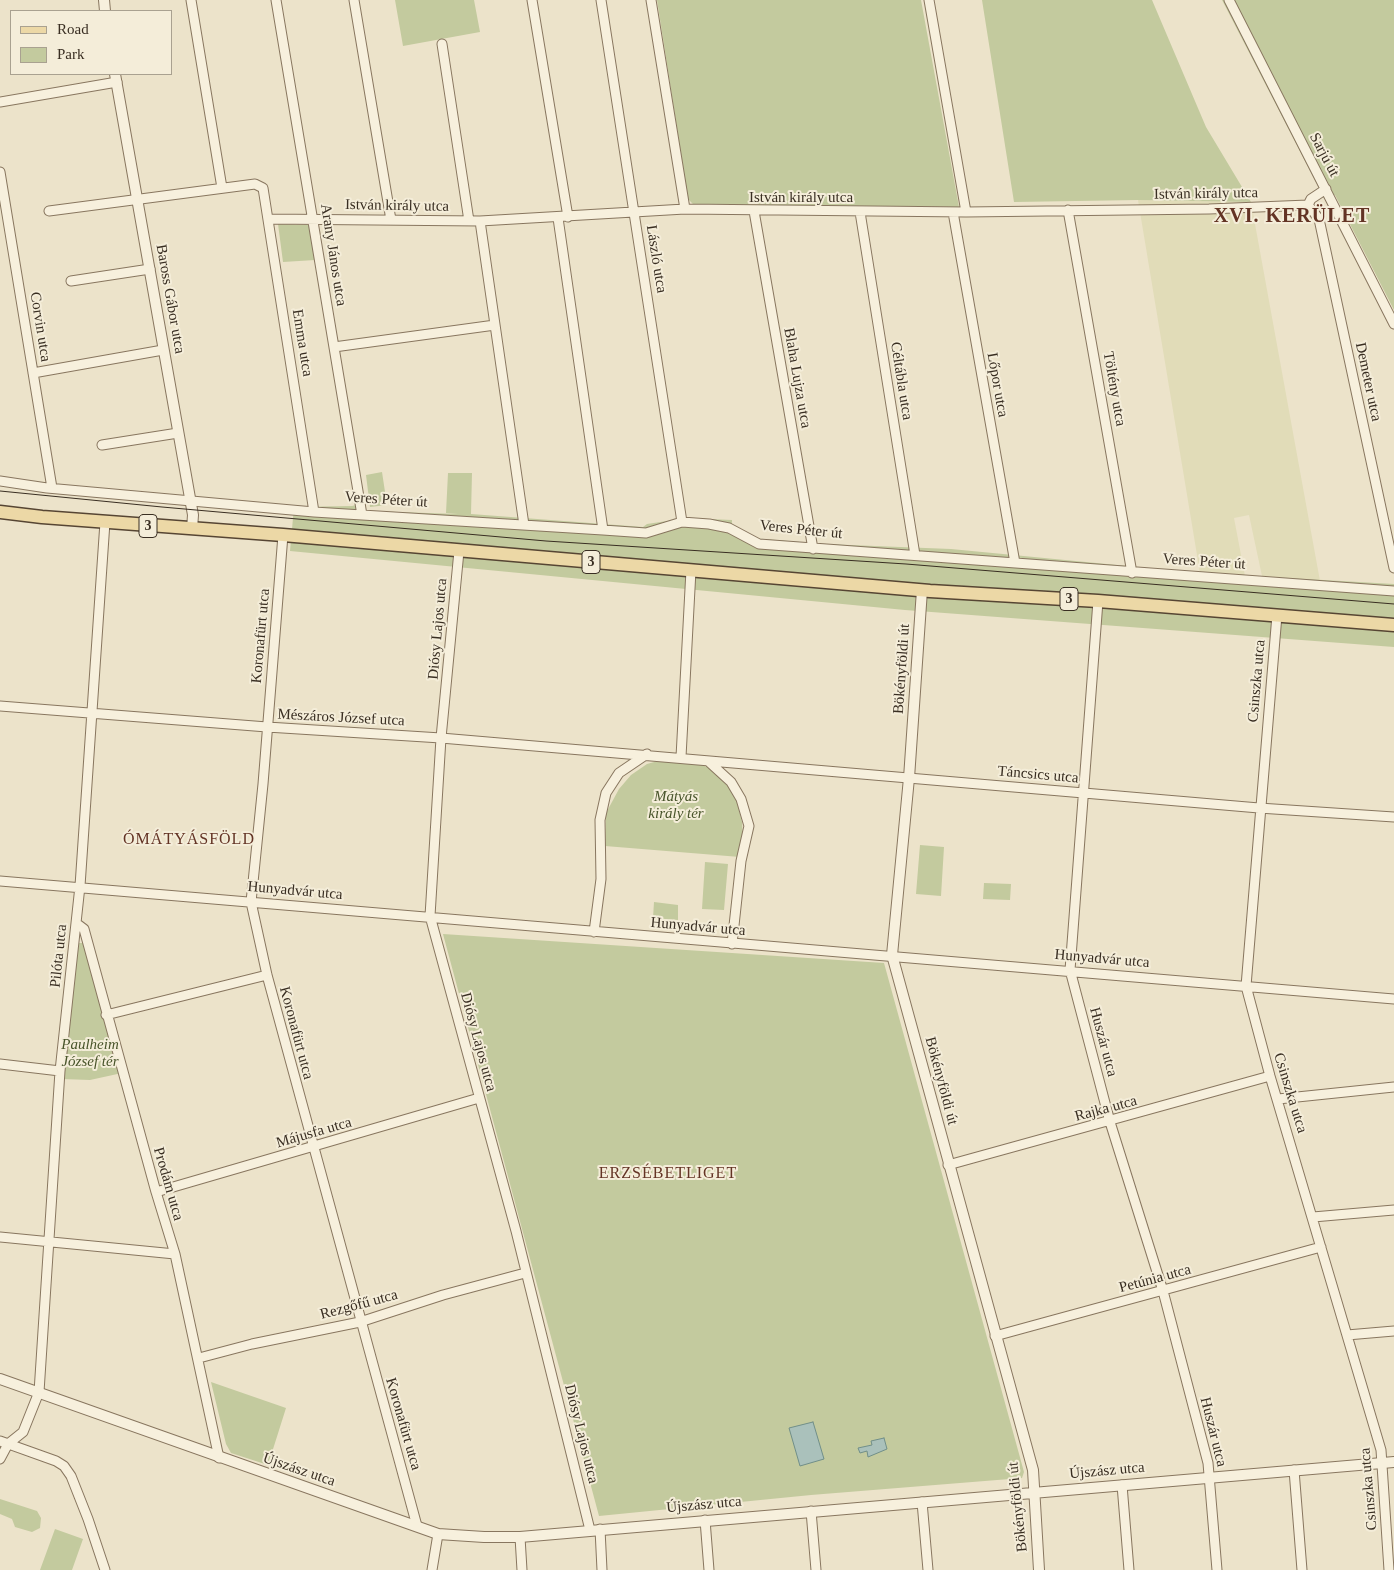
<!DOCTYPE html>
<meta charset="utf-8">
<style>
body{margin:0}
#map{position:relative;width:1394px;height:1570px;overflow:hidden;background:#ece3ca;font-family:"Times New Roman",serif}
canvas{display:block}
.legend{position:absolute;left:10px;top:10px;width:162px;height:65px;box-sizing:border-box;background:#f4edd9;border:1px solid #a9a190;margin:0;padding:6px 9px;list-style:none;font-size:15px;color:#392e22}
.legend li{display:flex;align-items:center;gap:10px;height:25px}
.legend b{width:25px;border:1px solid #a9a190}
</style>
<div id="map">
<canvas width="1394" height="1570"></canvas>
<ul class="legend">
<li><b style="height:6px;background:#ecd8a6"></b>Road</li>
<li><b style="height:14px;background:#c3ca9e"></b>Park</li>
</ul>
</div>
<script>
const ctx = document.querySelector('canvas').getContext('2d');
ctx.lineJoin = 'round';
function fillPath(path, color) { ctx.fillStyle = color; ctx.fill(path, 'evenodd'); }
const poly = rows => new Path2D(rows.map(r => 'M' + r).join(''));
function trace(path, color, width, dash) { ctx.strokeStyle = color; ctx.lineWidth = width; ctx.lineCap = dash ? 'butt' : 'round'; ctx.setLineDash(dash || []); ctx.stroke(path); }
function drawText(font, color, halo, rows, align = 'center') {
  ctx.font = font + ' "Times New Roman",serif'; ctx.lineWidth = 4; ctx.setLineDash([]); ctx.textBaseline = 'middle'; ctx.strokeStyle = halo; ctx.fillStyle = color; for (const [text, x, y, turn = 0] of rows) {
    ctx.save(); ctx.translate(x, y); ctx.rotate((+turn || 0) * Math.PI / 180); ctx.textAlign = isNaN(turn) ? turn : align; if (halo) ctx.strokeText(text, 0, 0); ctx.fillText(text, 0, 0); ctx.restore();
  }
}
fillPath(poly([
 [1138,200,1251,202,1320,581,1262,576,1249,515,1234,518,1245,576,1200,573]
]), '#e1dcb8');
fillPath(poly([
 [395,0,474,0,480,32,403,46],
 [657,0,921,0,959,207,693,204,688,199],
 [982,0,1152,0,1206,127,1251,202,1138,200,1014,202],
 [1222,0,1394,0,1394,310,1335,195,1323,196],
 [278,224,309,225,315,260,283,262],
 [382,472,387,505,370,507,366,475],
 [448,473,472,473,471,514,643,527,647,524,687,518,732,520,732,524,752,538,824,544,951,549,1200,573,1394,584,1394,647,905,610,290,551,294,507,352,506,364,503,366,511,458,514,446,513],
 [665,759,690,761,710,768,725,780,737,802,742,822,743,841,740,857,605,846,606,813,619,789,631,775,647,764],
 [920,845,944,847,941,896,916,894],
 [705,862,728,864,724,910,702,909],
 [984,883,1011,884,1010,900,983,899],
 [654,902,678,905,678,920,653,918],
 [443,934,884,963,1024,1472,1022,1478,811,1495,599,1516],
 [76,943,86,943,122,1073,90,1080,61,1079],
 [211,1382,286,1408,268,1465,231,1453,226,1444],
 [0,1499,37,1511,41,1518,40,1528,32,1532,15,1527,12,1519,0,1514],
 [55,1529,83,1539,72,1570,40,1570]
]), '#c3ca9e');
const water = poly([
 [813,1422,824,1459,800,1466,789,1428,813,1422],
 [884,1438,887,1449,868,1457,867,1451,860,1453,858,1448,872,1445,871,1441,884,1438]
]);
fillPath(water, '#aac1bb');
trace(water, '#718f89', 1);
const minor = poly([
 [191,0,222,188],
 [276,0,362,515],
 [354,0,391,220],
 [532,0,568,217],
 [601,0,682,522],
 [651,0,685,209],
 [929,0,966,212],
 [1229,0,1394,324],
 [442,44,469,221],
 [0,102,117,82],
 [0,172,52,488],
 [1308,205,1319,219,1394,568],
 [1068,210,1132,573],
 [49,211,255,184,263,188,314,512],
 [754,211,813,549],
 [860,212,915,555],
 [953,212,1015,563],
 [558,218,603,530],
 [269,219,480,221,685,209,966,212,1209,209,1308,205,1311,199,1326,189],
 [480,221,524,525],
 [71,281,150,269],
 [334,347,495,325],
 [33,373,163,350],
 [102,445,178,433],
 [0,481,47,488,314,512,603,530,646,533,682,522,709,524,729,528,759,544,1394,591],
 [283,535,263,784,251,902,267,975,417,1526],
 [459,551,441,738,430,916,516,1231,590,1530],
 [1098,601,1070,970,1110,1122,1163,1291,1208,1463,1217,1570],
 [1277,615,1246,986,1270,1076,1381,1450,1389,1570],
 [0,706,267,727,441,738,1259,808,1394,817],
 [681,757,691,570],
 [708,761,731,782,741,799,749,826,741,861,732,944],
 [0,881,1394,999],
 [76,923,84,929,156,1192,175,1254,219,1458],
 [594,932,601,879,600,820,606,793,619,773,647,754],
 [106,1015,267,975],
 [0,1064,60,1071],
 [1278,1099,1394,1087],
 [948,1165,1270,1076],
 [156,1192,479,1098],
 [1313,1217,1394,1210],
 [0,1237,175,1254],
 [1347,1335,1394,1331],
 [995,1336,1321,1247],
 [199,1358,252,1344,360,1322,443,1295,525,1273],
 [0,1441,56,1461,64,1466,71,1476,88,1519,105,1570],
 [0,1459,8,1444,23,1432,39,1392,60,1071,80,886,105,522],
 [1294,1470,1302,1570],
 [1122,1485,1129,1570],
 [922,1502,928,1570],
 [811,1511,816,1570],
 [705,1520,709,1570],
 [600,1529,602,1570],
 [520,1537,522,1570],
 [432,1570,438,1534]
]);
const tertiary = poly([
 [104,0,105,11],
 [115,74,193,515,192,529],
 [922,590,909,778,892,955,1033,1470,1039,1570],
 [0,1379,438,1534,484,1537,520,1537,1394,1462]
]);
const primary = poly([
 [0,512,42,517,283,535,930,591,1098,601,1394,625]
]);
trace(minor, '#88765f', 11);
trace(tertiary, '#88765f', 12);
trace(primary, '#564533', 15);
trace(minor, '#f7f0dd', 9);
trace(tertiary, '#f7f0dd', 10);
trace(primary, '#ecd8a6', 12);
trace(poly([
 [0,491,162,507,546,541,906,564,1394,604]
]), '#392e22', 1);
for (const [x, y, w] of [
 [148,526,18],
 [591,562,18],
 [1069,599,18]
]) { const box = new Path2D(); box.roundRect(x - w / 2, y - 11.5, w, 23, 4); ctx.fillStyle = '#f4edd9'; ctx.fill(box); trace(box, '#392e22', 1); }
drawText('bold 14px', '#392e22', null, [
 ["3",148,526],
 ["3",591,562],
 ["3",1069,599]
]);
drawText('15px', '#392e22', '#f4edd9', [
 ["Sarjú út",1324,155,62],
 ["István király utca",1206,194,-1],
 ["István király utca",801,198],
 ["István király utca",397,206,1],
 ["Arany János utca",333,255,81],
 ["László utca",656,259,81],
 ["Baross Gábor utca",170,299,80],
 ["Corvin utca",40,327,81],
 ["Emma utca",302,343,81],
 ["Blaha Lujza utca",797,378,80],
 ["Céltábla utca",901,381,81],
 ["Demeter utca",1368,382,78],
 ["Lőpor utca",997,385,80],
 ["Töltény utca",1114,389,80],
 ["Veres Péter út",386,500,4],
 ["Veres Péter út",801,530,6],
 ["Veres Péter út",1204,562,4],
 ["Diósy Lajos utca",438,629,-85],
 ["Koronafürt utca",261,636,-85],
 ["Bökényföldi út",902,669,-86],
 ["Csinszka utca",1257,681,-85],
 ["Mészáros József utca",341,718,3],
 ["Táncsics utca",1038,775,5],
 ["Hunyadvár utca",295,891,5],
 ["Hunyadvár utca",698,927,5],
 ["Pilóta utca",59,956,-84],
 ["Hunyadvár utca",1102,959,5],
 ["Koronafürt utca",296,1033,75],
 ["Diósy Lajos utca",478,1042,75],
 ["Huszár utca",1103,1042,75],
 ["Bökényföldi út",941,1081,75],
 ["Csinszka utca",1290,1093,73],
 ["Rajka utca",1106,1109,-15],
 ["Májusfa utca",314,1133,-16],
 ["Prodám utca",168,1184,74],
 ["Petúnia utca",1155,1279,-15],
 ["Rezgőfű utca",359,1305,-15],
 ["Koronafürt utca",403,1424,74],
 ["Huszár utca",1213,1432,76],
 ["Diósy Lajos utca",581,1434,76],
 ["Újszász utca",299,1470,19],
 ["Újszász utca",1107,1471,-5],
 ["Csinszka utca",1369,1489,-95],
 ["Újszász utca",704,1505,-5],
 ["Bökényföldi út",1018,1507,-96]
]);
drawText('italic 15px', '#48542a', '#f4edd9', [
 ["Mátyás",676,797],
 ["király tér",676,814],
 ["Paulheim",90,1045],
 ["József tér",90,1062]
]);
ctx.letterSpacing = '1px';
drawText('16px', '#633324', '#f4edd9', [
 ["ÓMÁTYÁSFÖLD",189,840],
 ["ERZSÉBETLIGET",668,1174]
]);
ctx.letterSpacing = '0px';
ctx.letterSpacing = '1px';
drawText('bold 20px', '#633324', '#f4edd9', [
 ["XVI. KERÜLET",1292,217]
]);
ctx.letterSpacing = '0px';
</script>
